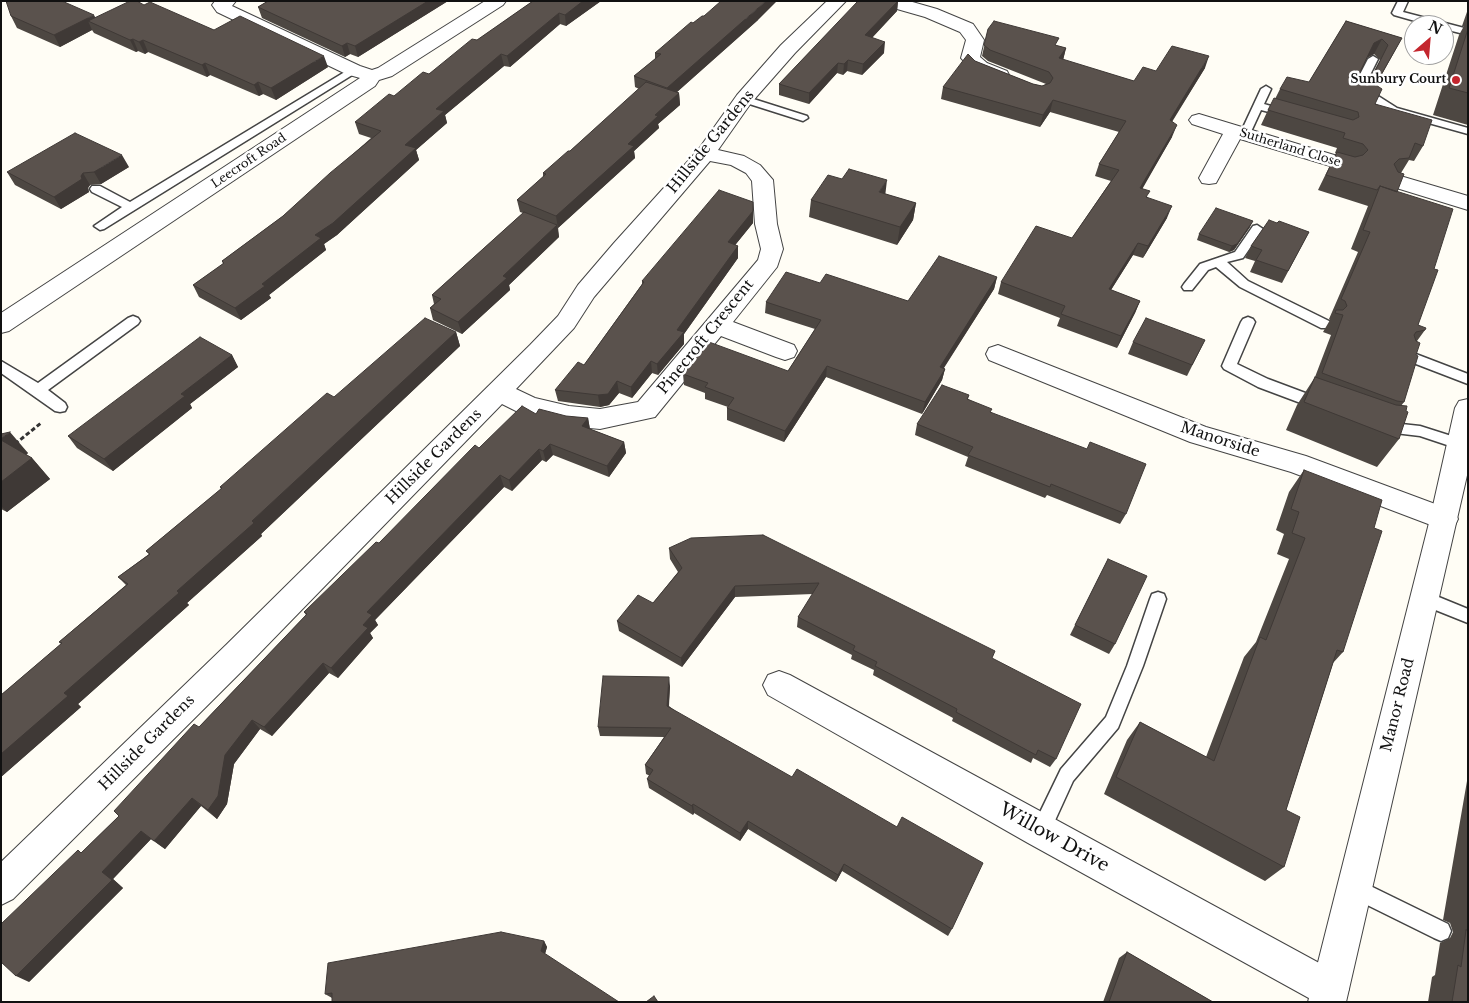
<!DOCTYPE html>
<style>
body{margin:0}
#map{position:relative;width:1469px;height:1003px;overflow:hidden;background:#fffdf5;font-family:"Libre Baskerville",serif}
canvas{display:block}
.frame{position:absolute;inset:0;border:2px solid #111;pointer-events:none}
.north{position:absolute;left:1404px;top:15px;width:50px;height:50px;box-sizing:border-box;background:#fff;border:1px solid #a0a0a0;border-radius:50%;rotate:27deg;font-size:14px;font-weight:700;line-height:20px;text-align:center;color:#111}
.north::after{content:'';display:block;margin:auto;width:18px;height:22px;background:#c4262e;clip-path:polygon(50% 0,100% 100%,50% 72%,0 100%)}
</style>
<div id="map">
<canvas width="1469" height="1003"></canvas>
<div class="frame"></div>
<div class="north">N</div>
</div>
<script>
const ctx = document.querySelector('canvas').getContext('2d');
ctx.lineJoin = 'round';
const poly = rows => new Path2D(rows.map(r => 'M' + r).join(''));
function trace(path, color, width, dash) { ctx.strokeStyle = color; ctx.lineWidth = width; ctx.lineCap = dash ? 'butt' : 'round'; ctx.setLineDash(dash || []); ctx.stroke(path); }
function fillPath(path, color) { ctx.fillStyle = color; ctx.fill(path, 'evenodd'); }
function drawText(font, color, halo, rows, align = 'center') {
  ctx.font = font + ' "Libre Baskerville",serif'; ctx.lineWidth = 5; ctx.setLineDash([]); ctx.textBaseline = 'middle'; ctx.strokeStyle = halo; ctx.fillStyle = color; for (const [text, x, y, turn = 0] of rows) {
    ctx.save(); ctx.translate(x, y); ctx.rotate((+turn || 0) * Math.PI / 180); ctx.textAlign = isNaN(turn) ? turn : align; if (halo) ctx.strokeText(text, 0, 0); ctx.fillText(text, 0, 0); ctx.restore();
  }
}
const service = poly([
 [1398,1,1408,1,1403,12,1468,29,1468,35,1444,29,1444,25,1429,25,1394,15,1392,13,1398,1],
 [1373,56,1378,59,1364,87,1397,108,1468,128,1468,134,1389,112,1354,90,1353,88,1368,59,1373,56],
 [353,67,358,70,357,72,104,229,100,230,94,226,122,207,92,192,90,189,92,186,100,186,130,202,353,67],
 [1266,86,1271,89,1264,104,1292,112,1293,114,1288,117,1261,110,1249,136,1241,136,1240,134,1261,89,1266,86],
 [744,96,807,116,808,118,803,121,740,101,739,99,740,97,744,96],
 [1257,225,1263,229,1243,258,1227,262,1248,281,1331,322,1333,325,1331,328,1321,328,1240,287,1216,267,1208,270,1192,290,1184,290,1182,287,1184,284,1200,264,1235,252,1253,226,1257,225],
 [133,316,138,318,140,321,138,324,48,390,65,403,67,407,65,411,60,412,55,411,1,373,1,361,38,383,128,318,133,316],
 [1248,317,1253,319,1255,322,1237,364,1268,379,1324,400,1326,404,1324,408,1319,409,1314,408,1258,387,1224,369,1222,366,1241,322,1243,319,1248,317],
 [1408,351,1468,374,1468,384,1403,359,1401,356,1403,353,1408,351],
 [1383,422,1420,426,1464,440,1466,444,1464,448,1459,449,1420,436,1378,431,1376,427,1378,423,1383,422],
 [1424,591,1468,609,1468,623,1418,603,1416,598,1418,593,1424,591],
 [1158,592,1164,594,1166,599,1143,666,1118,728,1073,781,1047,838,1040,840,1033,838,1031,831,1061,769,1106,717,1127,666,1150,599,1152,594,1158,592],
 [1354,878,1448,924,1451,931,1448,938,1441,941,1434,938,1347,895,1344,888,1347,881,1354,878]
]);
const minor = poly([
 [215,1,236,1,232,6,360,66,372,70,378,68,485,1,506,1,503,5,392,76,379,80,375,86,9,331,1,333,1,313,360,78,346,74,217,12,212,5,215,1],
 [827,1,846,1,795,53,751,103,718,150,744,156,760,165,773,180,777,224,783,249,777,267,733,322,794,345,797,351,794,357,785,360,776,357,721,336,655,417,600,429,569,426,520,413,502,404,248,665,13,899,1,905,1,862,226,645,530,345,558,316,578,285,614,243,698,150,737,95,781,45,827,1],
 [710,161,731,165,746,173,752,181,755,224,761,249,758,260,638,402,600,409,569,406,535,398,516,389,574,328,594,297,710,161],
 [880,1,909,1,937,9,973,24,984,40,980,57,987,63,1007,71,1009,75,1007,79,1000,81,973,71,961,58,966,40,960,32,925,17,883,5,880,1],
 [1199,114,1354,161,1357,165,1354,169,1347,171,1240,139,1216,183,1209,184,1202,183,1199,178,1223,134,1192,124,1189,120,1192,116,1199,114],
 [1397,175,1468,196,1468,210,1390,186,1386,181,1390,176,1397,175],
 [998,345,1206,427,1306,456,1454,511,1458,519,1454,527,1444,530,1291,472,1190,442,989,360,986,354,989,348,998,345],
 [779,671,790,675,1343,976,1349,989,1343,1002,1316,1002,1028,843,768,695,763,685,768,675,779,671]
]);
const tertiary = poly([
 [1468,399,1468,471,1346,1002,1308,1002,1430,519,1455,408,1459,401,1468,399]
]);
trace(service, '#444', 3);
trace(minor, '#444', 2);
trace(tertiary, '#444', 2);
trace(poly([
 [15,444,41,423]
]), '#333', 3, [4.5, 2.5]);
fillPath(service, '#fff');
fillPath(minor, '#fff');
fillPath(tertiary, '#fff');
fillPath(poly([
 [268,1,448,1,358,57,350,54,345,57,262,18,258,7],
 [533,1,601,1,566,26,560,24,510,67,504,66,445,115,447,123,416,150,419,160,337,235,324,244,326,250,269,295,271,298,241,320,199,297,193,285,223,264,222,261,283,216,371,138,359,134,355,122,394,96,429,74],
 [856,1,898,1,897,11,872,38,884,53,862,75,847,71,843,75,837,73,809,104,779,95,779,84,856,4],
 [144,5,214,30,328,67,276,100,263,94,259,96,210,75,207,77,148,52,145,54,138,51,136,52,94,33,92,30,60,47,17,28,11,16,95,18],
 [1468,9,1468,125,1433,115,1459,35,1464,26,1462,26],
 [704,16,758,20,677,92,679,93,680,105,658,124,659,128,634,151,635,158,558,228,558,227,559,237,509,285,510,290,462,334,433,320,430,308,434,304,432,295,523,213,520,212,517,200,543,177,543,173,570,151,639,89,635,87,634,76,655,59,655,53,693,23],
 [1346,21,1402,38,1376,85,1375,104,1423,146,1414,161,1409,160,1401,173,1397,192,1434,269,1418,325,1425,330,1417,341,1416,355,1404,402,1401,406,1399,439,1377,467,1286,430,1297,405,1315,377,1331,335,1323,332,1330,320,1329,319,1358,252,1351,249,1368,206,1318,190,1336,153,1335,153,1337,148,1261,125,1268,110,1275,99,1280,89,1309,82],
 [1374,54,1380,60,1369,80,1359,74,1367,58],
 [988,29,1066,48,1063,60,1134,81,1156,71,1205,68,1172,122,1172,137,1142,188,1148,198,1167,218,1143,258,1133,255,1111,290,1140,301,1135,313,1117,348,1057,326,1060,318,998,294,1001,282,1072,238,1111,181,1095,176,1099,164,1119,132,1050,112,1040,127,941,99,943,87,975,61,1033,84,1042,86,1046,84,988,61,982,56],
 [129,167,101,184,90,185,88,188,89,192,61,209,15,185,7,172],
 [885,194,916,203,913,220,897,245,809,217,811,200],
 [753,211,753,223,735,245,738,246,738,258,684,334,684,344,658,375,652,373,632,398,619,393,609,405,600,407,558,401,555,390,584,365,642,284,642,281],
 [1277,223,1309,232,1282,283,1250,272,1255,261,1245,258,1251,246],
 [1250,227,1234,250,1229,252,1197,240,1199,234],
 [997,277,994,289,944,368,945,369,942,380,922,414,826,377,784,442,727,420,727,408,728,407,705,399,705,393,684,385,683,374,788,371,815,329,765,313,766,302,820,283,908,301],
 [456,332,460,346,261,534,262,536,187,603,189,605,78,704,81,707,1,777,1,695,61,644,59,642,126,585,118,577,149,554,146,551,221,489,220,487,334,397],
 [1205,340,1187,376,1128,354,1133,342],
 [232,355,238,367,190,404,192,408,113,471,77,448,68,436],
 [969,395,968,399,991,412,1126,514,1120,524,1047,495,1045,498,965,466,968,457,915,435,917,424],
 [536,414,588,418,590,429,624,442,626,453,609,477,553,455,546,462,542,460,512,491,504,487,375,620,378,625,370,633,373,638,338,678,329,673,272,736,260,729,234,764,227,804,217,819,201,806,165,849,151,839,113,879,123,888,29,982,78,850,81,853,119,816,199,727,306,615,304,612,379,543,479,448],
 [1,434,28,453,26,455,32,458,50,479,7,512,1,509],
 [1304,470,1374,528,1343,652,1333,663,1286,810,1284,867,1265,881,1104,794,1127,740,1140,722,1206,757,1244,657,1256,642,1289,559,1277,554,1284,534,1276,530,1289,492],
 [763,535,992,659,1056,759,1050,767,1033,758,1031,763,952,721,953,718,873,675,874,670,851,659,852,655,797,627,798,617,813,594,735,597,682,667,619,631,617,621,653,603,678,572,670,559,669,548],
 [1108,559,1115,644,1109,654,1070,635],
 [670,686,669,706,952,929,948,936,842,871,836,882,748,829,740,841,694,813,693,815,649,788,647,779,650,776,646,774,645,765,664,737,600,736,598,727],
 [1467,781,1468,781,1468,1002,1428,1002,1432,977,1435,975,1440,943,1450,938,1453,932,1450,923,1443,920],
 [544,941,547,947,545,954,332,998,325,994],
 [1127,952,1213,1002,1103,1002,1119,958]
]), '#4d4742');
fillPath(poly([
 [428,1,448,1,358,57,355,46],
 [583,1,601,1,566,26,565,15],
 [766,1,777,1,758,20,668,100,667,88],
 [898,1,897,11,864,46,865,35],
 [559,13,560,24,510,67,507,56],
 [94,15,100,26,88,21,92,30,60,47,54,35],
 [133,39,138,51,136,52,130,40],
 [1382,39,1374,54,1366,58,1374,43],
 [143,40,148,52,145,54,139,42],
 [885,42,884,53,862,75,863,64],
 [347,43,350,54,345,57,342,46],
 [1066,48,1063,60,1059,58],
 [501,54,504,66,445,115,447,123,416,150,419,160,337,235,324,244,326,250,269,295,271,298,241,320,235,308,262,284,315,235,436,109],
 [324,56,328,67,276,100,271,88],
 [1209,56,1205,68,1165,132,1170,120],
 [848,60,847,71,843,75,844,64],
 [205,63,210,75,207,77,202,65],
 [838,63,837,73,809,104,809,93],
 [258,82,263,94,259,96,254,85],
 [679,93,680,105,658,124,659,128,634,151,635,158,558,228,556,216,628,144,655,115],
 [1053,100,1050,112,1040,127,1043,115],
 [1177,125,1172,137,1136,200,1140,188],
 [122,155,129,167,101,184,94,172],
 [83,173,90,185,88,188,89,192,61,209,54,197],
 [887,180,885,197,879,192],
 [916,203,913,220,897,245,900,227],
 [1172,206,1167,218,1143,258,1148,246],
 [753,211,753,223,728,254,728,242],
 [1253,221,1250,227,1234,250,1229,252,1232,246],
 [557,225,559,237,509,285,510,290,462,334,458,322,503,276],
 [1138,243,1133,255,1104,301,1109,289],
 [738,246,738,258,684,334,684,344,658,375,657,364,677,330],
 [997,277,994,289,937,378,940,367],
 [1140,301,1135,313,1117,348,1121,336],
 [456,332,460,346,261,534,262,536,187,603,189,605,78,704,81,707,1,777,1,754,64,693,177,591],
 [232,355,238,367,190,404,192,408,113,471,104,459,181,394],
 [651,361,652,373,632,398,631,387],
 [827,366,826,377,784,442,785,431],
 [945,369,942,380,922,414,925,402],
 [617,381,619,393,609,405,600,407,598,395],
 [588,418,590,430,582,426],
 [10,432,28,453,19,460,1,439],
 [624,442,626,453,609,477,607,466],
 [550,444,553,455,546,462,543,451],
 [539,449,542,460,512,491,509,480],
 [32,458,50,479,7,512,1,506,1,482],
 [500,475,504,487,375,620,378,625,370,633,373,638,338,678,331,668,363,625,367,612],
 [735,586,735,597,682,667,681,658],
 [323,663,329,673,272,736,264,727],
 [669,677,670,686,668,715,667,706],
 [252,720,260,729,234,764,227,804,217,819,208,810,225,755],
 [192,798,201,806,165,849,154,841],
 [693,804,694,813,693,815,692,806],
 [748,821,748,829,740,841,740,833],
 [141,831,151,839,113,879,123,888,29,982,16,976,102,872],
 [844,864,842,871,836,882,838,875],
 [544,941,547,947,544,957,541,951]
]), '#3f3936');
const building = poly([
 [6,1,62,1,94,15,54,35,11,16,6,1],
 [130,1,137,1,144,5,150,2,214,30,240,16,324,56,271,88,258,82,254,85,205,63,202,65,143,40,139,42,133,39,130,40,88,21,130,1],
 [268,1,428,1,355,46,347,43,342,46,258,7,268,1],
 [533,1,583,1,565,15,559,13,507,56,501,54,436,109,444,111,405,145,416,148,333,223,315,235,321,238,262,284,265,286,235,308,193,285,224,263,222,261,283,216,330,173,381,131,355,122,389,94,394,96,423,72,429,74,472,39,477,40,533,1],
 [721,1,766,1,667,88,634,76,661,54,655,53,691,22,693,23,702,16,704,16,721,1],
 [858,1,898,1,865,35,885,42,863,64,848,60,844,64,838,63,809,93,779,84,858,1],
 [994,21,1059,38,1055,45,1066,48,1059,58,1134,81,1143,67,1156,71,1172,46,1209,56,1170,120,1177,125,1140,188,1150,191,1146,197,1172,206,1148,246,1138,243,1109,289,1140,301,1121,336,1061,314,1065,306,1001,282,1036,226,1072,238,1119,170,1099,164,1126,121,1053,100,1043,115,943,87,968,54,975,61,1033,84,1042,86,1050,83,1053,78,1049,72,990,50,984,45,988,29,994,21],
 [1346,21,1402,38,1381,75,1375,71,1388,45,1382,39,1374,43,1359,74,1382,89,1375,104,1432,120,1423,146,1415,143,1409,158,1399,159,1394,164,1398,172,1404,174,1397,192,1380,186,1377,190,1326,175,1337,152,1355,157,1363,155,1368,150,1363,144,1343,138,1345,133,1268,110,1274,98,1353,120,1359,117,1358,112,1280,89,1287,77,1309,82,1346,21],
 [1468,29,1468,93,1449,88,1468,29],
 [646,82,679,93,655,115,658,116,628,144,634,146,556,216,517,200,546,174,543,173,568,151,570,151,646,82],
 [75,133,122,155,94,172,83,173,81,176,82,179,54,197,7,172,75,133],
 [849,169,887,180,879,192,916,203,900,227,811,200,828,175,842,179,849,169],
 [1380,186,1453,209,1434,269,1438,270,1418,325,1426,328,1425,330,1416,332,1414,335,1416,341,1420,343,1416,355,1418,356,1404,402,1397,401,1322,373,1343,315,1335,313,1336,310,1343,310,1347,306,1345,301,1341,299,1370,232,1363,230,1380,186],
 [719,190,753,202,753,211,728,242,738,246,677,330,684,332,657,364,651,361,631,387,617,381,608,394,598,395,555,390,578,362,584,365,644,282,642,281,719,190],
 [1216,208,1253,221,1237,244,1232,246,1199,234,1216,208],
 [524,212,557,225,503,276,507,278,458,322,430,308,441,299,432,295,524,212],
 [1269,220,1277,223,1279,221,1309,232,1288,271,1256,260,1262,250,1251,246,1269,220],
 [939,256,997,277,940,367,945,369,925,402,827,366,785,431,727,408,734,398,705,387,708,383,683,374,709,342,788,371,821,320,766,302,786,272,820,283,826,274,908,301,939,256],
 [425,318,456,332,252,521,254,523,177,591,179,593,64,693,68,696,1,754,1,695,62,643,59,642,128,584,118,577,150,554,146,551,222,488,220,487,327,393,334,397,425,318],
 [1146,318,1205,340,1192,365,1133,342,1146,318],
 [200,337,232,355,181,394,185,396,104,459,68,436,200,337],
 [1315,377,1396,405,1407,406,1406,411,1408,412,1399,439,1304,402,1315,377],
 [942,385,969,395,967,399,992,409,990,412,1087,449,1090,442,1146,464,1126,514,1051,484,1050,487,968,455,973,447,917,424,942,385],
 [522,406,536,414,539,409,566,416,588,418,582,426,624,442,607,466,550,444,543,451,539,449,509,480,500,475,367,612,372,615,363,625,368,628,331,668,323,663,264,727,252,720,225,755,218,796,208,810,192,798,154,841,141,831,102,872,112,880,16,976,1,962,1,924,78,850,81,853,119,816,114,811,194,724,199,727,307,614,304,612,376,542,379,543,475,445,479,448,522,406],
 [10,432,1,439,1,434,10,432],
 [1,440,32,458,1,482,1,440],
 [1304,470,1382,500,1374,528,1382,531,1343,652,1337,650,1286,810,1300,817,1284,867,1116,777,1140,722,1214,761,1260,637,1266,640,1305,538,1292,533,1299,512,1291,509,1304,470],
 [763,535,995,651,992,658,1081,704,1056,759,1038,750,1036,755,956,712,957,709,875,666,877,662,853,650,855,646,798,617,819,583,735,586,681,658,617,621,638,595,653,603,682,568,669,548,691,538,763,535],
 [1108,559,1147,576,1115,644,1075,625,1108,559],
 [603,676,669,677,667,706,792,777,797,769,897,827,902,817,983,863,952,929,844,864,838,875,748,821,740,833,693,804,692,806,647,779,653,770,645,765,671,728,598,727,603,676],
 [1466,930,1468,930,1468,1002,1452,1002,1458,965,1461,967,1466,930],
 [501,932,544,941,541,951,619,1002,332,1002,332,993,325,994,328,963,501,932],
 [1127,952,1213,1002,1109,1002,1127,952],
 [654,996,658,1002,646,1002,654,996]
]);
fillPath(building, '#5a524d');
trace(building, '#3f3936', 1);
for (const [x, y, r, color] of [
 [1456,80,5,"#c4262e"]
]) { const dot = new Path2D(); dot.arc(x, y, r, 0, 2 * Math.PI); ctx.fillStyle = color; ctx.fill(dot); trace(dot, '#fff', 2); }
drawText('bold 12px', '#111', '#fff', [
 ["Sunbury Court",1446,80]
], 'right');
drawText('12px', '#111', '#fff', [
 ["Sutherland Close",1290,148,17],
 ["Leecroft Road",249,161,-34]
]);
drawText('15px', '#111', '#fff', [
 ["Hillside Gardens",711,142,-51],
 ["Pinecroft Crescent",706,337,-51],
 ["Manorside",1220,440,18],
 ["Hillside Gardens",434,457,-45],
 ["Manor Road",1398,705,-76],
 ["Hillside Gardens",147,743,-45]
]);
drawText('18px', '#111', '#fff', [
 ["Willow Drive",1054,838,29]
]);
</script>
